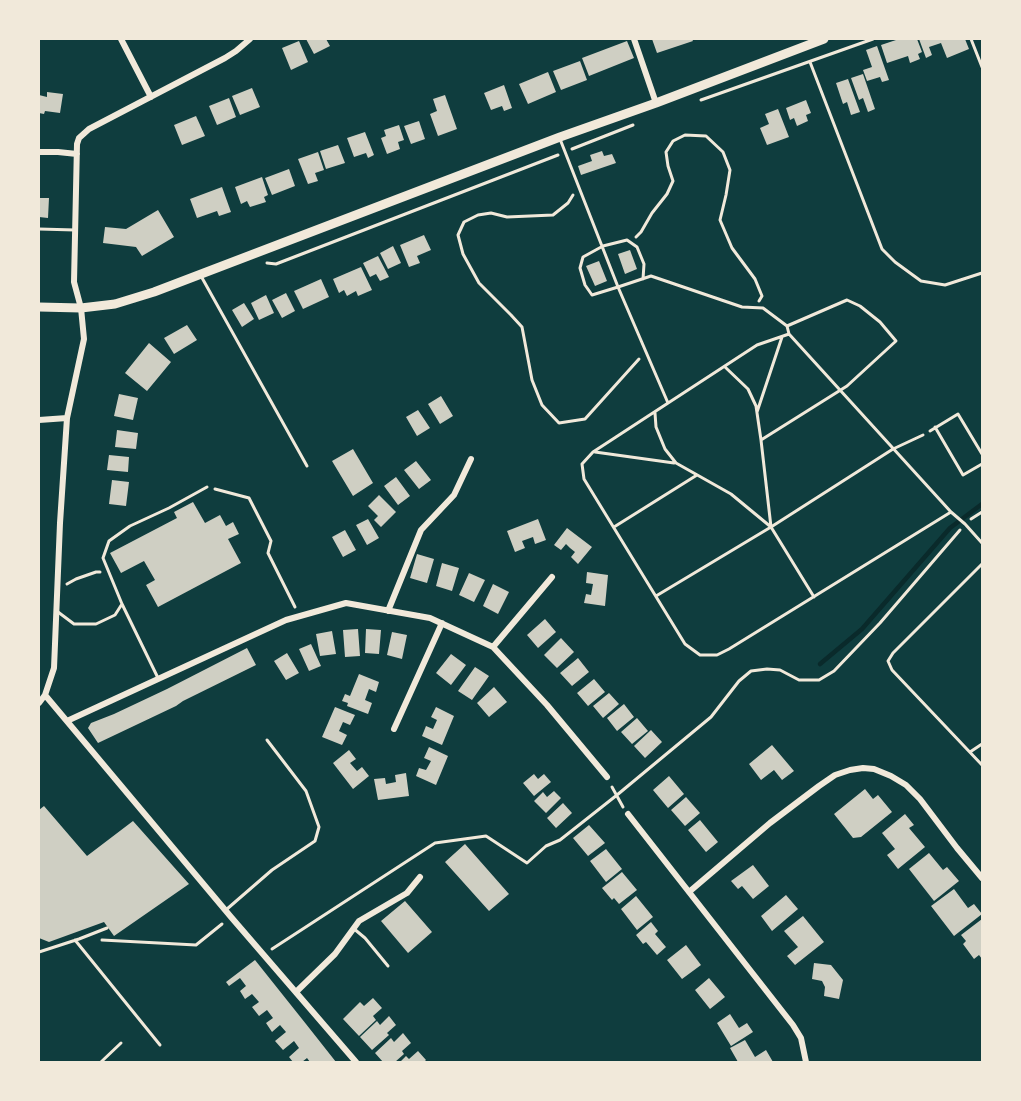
<!DOCTYPE html>
<style>
body{margin:0}
#map{position:relative;width:1021px;height:1101px;overflow:hidden;background:#0f3d3e;font-family:"Libre Baskerville",serif}
canvas{display:block}
.frame{position:absolute;inset:0;border:40px solid #f1e9da;pointer-events:none}
</style>
<div id="map">
<canvas width="1021" height="1101"></canvas>
<div class="frame"></div>
</div>
<script>
const ctx = document.querySelector('canvas').getContext('2d');
ctx.lineJoin = 'round';
const poly = rows => new Path2D(rows.map(r => 'M' + r).join(''));
function trace(path, color, width, dash) { ctx.strokeStyle = color; ctx.lineWidth = width; ctx.lineCap = dash ? 'butt' : 'round'; ctx.setLineDash(dash || []); ctx.stroke(path); }
function fillPath(path, color) { ctx.fillStyle = color; ctx.fill(path, 'evenodd'); }
trace(poly([
 [820,664,862,629,950,528,982,504]
]), '#0a2a2b', 4.5);
fillPath(poly([
 [306,39,326,39,330,46,314,54],
 [652,39,692,39,693,41,657,53],
 [899,39,917,39,922,52,918,54,920,59,910,63,908,56,887,63,881,45],
 [919,39,965,39,969,49,947,58,941,43,929,47,932,55,926,58],
 [299,41,308,62,291,70,282,48],
 [627,41,634,58,589,76,582,58],
 [877,46,889,80,882,82,880,77,867,81,863,70,872,67,866,50],
 [580,61,587,80,561,90,553,71],
 [548,72,556,92,528,104,519,84],
 [863,74,875,109,868,112,863,98,859,100,851,78],
 [848,79,860,112,851,115,847,102,843,104,836,83],
 [504,85,512,108,504,111,502,106,491,110,484,93],
 [252,88,260,107,240,115,232,96],
 [47,92,63,94,60,113,45,111,44,114,39,113,39,95,47,97],
 [445,95,457,129,438,136,430,114,437,111,433,99],
 [229,98,236,117,217,125,209,106],
 [806,100,811,113,806,115,808,121,797,126,794,118,790,120,786,108],
 [778,109,789,137,767,145,760,128,769,124,765,114],
 [196,116,205,136,182,145,174,125],
 [419,121,425,139,411,144,404,126],
 [399,125,404,140,398,142,400,149,387,154,381,138,386,136,384,130],
 [365,132,374,155,368,158,366,153,354,157,347,138],
 [338,145,345,163,326,169,320,151],
 [602,151,604,156,612,154,616,163,581,175,578,166,592,161,590,155],
 [318,152,324,170,315,173,318,181,308,184,298,159],
 [289,169,295,186,272,195,265,178],
 [262,177,268,195,264,197,266,202,250,207,247,201,241,204,235,187],
 [222,187,231,212,219,216,217,211,197,218,190,199],
 [39,198,49,198,48,218,39,217],
 [158,210,174,237,142,256,136,247,103,243,105,227,126,229],
 [424,235,431,250,417,256,420,263,409,267,400,245],
 [393,246,401,263,388,269,380,253],
 [630,250,637,269,625,274,618,254],
 [378,256,389,277,380,281,376,274,370,277,363,263],
 [599,261,607,281,595,286,586,266],
 [361,267,372,290,358,296,356,291,347,296,344,290,339,293,333,279],
 [321,279,329,297,303,309,294,291],
 [286,293,295,311,282,318,272,300],
 [266,295,274,313,259,320,251,303],
 [244,303,254,319,242,327,232,310],
 [187,325,197,340,174,354,164,338],
 [149,343,171,362,147,391,125,373],
 [119,394,138,398,133,420,114,416],
 [441,396,453,416,440,424,428,404],
 [418,410,430,428,417,436,406,417],
 [117,430,138,433,136,449,115,447],
 [353,449,373,483,353,496,332,461],
 [109,455,129,457,128,472,107,470],
 [416,461,431,480,419,489,404,470],
 [396,477,410,496,398,505,384,486],
 [112,480,129,482,126,506,109,504],
 [379,495,396,512,381,527,374,520,378,516,368,506],
 [193,502,205,523,220,515,226,526,233,522,239,534,228,539,241,563,158,607,146,585,155,580,144,561,121,573,110,553,177,518,174,512],
 [368,519,379,538,367,545,356,525],
 [538,519,546,540,535,544,533,537,522,541,525,548,515,552,507,531],
 [567,528,592,547,578,564,571,557,575,552,570,548,566,544,561,550,554,545],
 [345,530,356,550,343,557,332,537],
 [417,554,434,559,427,583,410,578],
 [442,563,459,568,452,591,436,586],
 [587,572,608,575,605,606,584,603,586,594,591,595,593,584,586,583],
 [469,573,485,580,474,602,459,595],
 [493,584,509,592,498,614,483,606],
 [545,619,556,632,538,648,527,635],
 [358,629,360,656,345,657,343,630],
 [366,629,381,630,379,654,365,653],
 [332,631,336,654,320,656,316,634],
 [392,632,407,635,402,659,387,655],
 [561,638,574,652,557,668,544,655],
 [311,644,321,666,309,671,299,649],
 [247,648,256,665,183,701,176,706,98,743,88,728,91,723,114,714,167,689],
 [287,653,299,673,286,680,274,661],
 [451,654,466,665,451,685,436,673],
 [578,658,589,672,572,686,560,673],
 [475,667,489,676,472,700,458,691],
 [359,674,379,682,376,692,369,689,365,700,372,703,368,714,347,706,348,703,342,701,345,694,350,696],
 [594,679,605,692,588,706,577,693],
 [494,687,507,702,489,717,477,703],
 [609,693,619,704,603,718,593,706],
 [624,704,634,717,617,731,607,718],
 [335,707,355,715,350,725,343,722,339,731,347,735,342,745,322,737],
 [436,707,454,716,442,745,422,736,426,726,433,729,437,720,431,717],
 [637,718,648,731,632,744,621,732],
 [651,730,662,742,645,758,634,746],
 [772,745,794,771,782,780,774,770,761,780,749,764],
 [429,747,448,756,436,785,416,776,419,768,426,770,431,761,424,758],
 [349,750,356,759,350,763,357,771,362,767,369,776,353,789,333,763],
 [406,773,409,796,378,800,374,779,385,778,386,784,396,782,395,775],
 [534,774,538,779,544,774,551,782,534,796,523,783],
 [669,776,684,794,668,808,653,790],
 [865,789,873,799,878,795,892,812,861,837,853,838,834,814],
 [554,791,561,798,546,813,534,801,543,792,547,797],
 [686,797,700,813,685,826,671,810],
 [563,803,572,813,556,828,547,818],
 [44,806,87,856,133,821,189,884,114,936,104,922,49,942,39,938,39,810],
 [905,814,914,825,909,828,925,847,898,869,887,855,895,849,882,833],
 [700,820,718,842,706,852,688,830],
 [589,825,605,843,588,856,573,838],
 [465,844,509,894,489,911,445,862],
 [606,849,622,869,606,882,590,861],
 [929,853,943,870,947,867,959,881,934,901,909,869],
 [753,865,769,886,753,899,742,886,738,889,731,881],
 [622,872,637,890,619,904,614,898,612,900,602,888],
 [954,889,968,908,974,904,982,914,954,936,931,906],
 [786,895,798,909,772,931,761,916],
 [636,896,653,917,637,930,621,909],
 [405,901,432,932,408,953,381,921],
 [803,916,824,942,795,965,787,956,798,947,784,931],
 [982,919,982,959,979,955,974,959,963,944,966,941,961,935],
 [651,922,658,931,655,934,666,947,657,955,646,942,643,944,636,935],
 [686,945,701,965,682,979,667,960],
 [255,960,306,1024,336,1062,310,1062,307,1058,302,1062,293,1062,289,1057,299,1048,294,1041,283,1050,275,1041,286,1032,280,1025,272,1032,266,1023,273,1018,267,1010,259,1016,252,1007,259,1002,252,994,245,999,240,991,246,986,240,978,229,986,226,982],
 [814,963,831,965,843,980,839,999,824,996,825,987,822,981,812,979],
 [709,978,725,997,710,1009,695,990],
 [373,998,382,1008,373,1016,376,1020,359,1036,343,1019,360,1002,364,1006],
 [730,1014,739,1028,747,1023,753,1032,731,1046,717,1023],
 [389,1016,396,1025,387,1033,389,1035,372,1050,360,1037,377,1021,380,1025],
 [403,1033,411,1043,402,1051,404,1054,395,1062,383,1062,375,1053,391,1038,394,1042],
 [745,1040,755,1057,766,1050,773,1062,738,1062,730,1048],
 [418,1051,426,1060,424,1062,400,1062,406,1056,409,1059]
]), '#cfcfc3');
trace(poly([
 [810,62,882,249,895,262,921,281,945,285,982,273],
 [701,100,873,39],
 [572,149,633,125],
 [573,195,568,203,553,215,507,217,491,213,478,215,464,222,458,235,463,254,479,283,511,315,522,327,532,380,542,405,559,423,585,419,639,359],
 [636,237,641,232,652,213,667,194,673,181,668,166,666,152,673,141,685,135,706,136,723,152,730,170,726,195,720,220,732,248,755,279,762,296,759,301],
 [267,263,276,264,558,155],
 [935,427,963,475,982,464],
 [930,431,958,414,982,454],
 [215,489,249,498,271,541,268,553,295,607],
 [971,519,982,512],
 [67,584,76,579,96,572,100,572],
 [612,787,623,807],
 [102,940,196,945,222,924],
 [272,949,435,843,486,836,527,863,546,846,560,840,617,795,711,717,739,681,751,671,767,669,780,670,799,680,819,680,834,671,880,623,960,530]
]), '#f1e9da', 3);
trace(poly([
 [971,39,982,67],
 [560,139,618,287,651,276,742,307,763,308,787,326,789,334,951,512,729,649,717,655,700,655,685,644,584,479,582,464,593,452,757,345,789,334],
 [39,229,75,230],
 [201,276,307,466],
 [643,279,644,264,637,247,627,240,603,246,583,257,580,268,585,285,592,295,618,287,668,403],
 [725,367,748,389,756,406,761,440],
 [757,412,782,337],
 [655,413,656,427,665,449,676,463,731,494,771,527,761,440,847,386,896,341,880,322,860,306,847,300,787,326],
 [595,452,674,463],
 [951,512,965,524,982,543],
 [614,527,697,475],
 [771,527,814,597],
 [982,564,893,653,888,661,892,670,982,765],
 [656,596,771,527,893,449,923,435],
 [122,604,158,678],
 [58,612,74,624,96,624,115,615,122,604,103,558,109,541,130,526,169,508,207,487],
 [970,752,982,744],
 [227,909,272,870,315,841,319,827,306,791,267,740],
 [353,928,365,938,388,966],
 [75,940,160,1045],
 [39,952,79,939,107,928],
 [101,1062,121,1043]
]), '#f1e9da', 3);
trace(poly([
 [121,39,151,97],
 [634,39,656,103],
 [39,152,58,152,77,154],
 [39,420,67,418],
 [388,611,421,530,454,495,471,459],
 [493,647,552,577],
 [45,695,231,917,356,1062],
 [39,703,45,695,54,668,60,523,67,418,84,339,81,308,74,282,77,144,79,138,89,129,225,58,236,51,250,39],
 [67,721,286,620,346,603,430,618,493,647,547,705,607,777],
 [394,729,442,623],
 [628,814,793,1025,801,1038,806,1062],
 [689,892,770,823,819,786,835,775,850,770,863,768,874,769,891,776,906,785,920,799,957,848,982,878],
 [296,992,335,954,359,921,407,893,420,877]
]), '#f1e9da', 6);
trace(poly([
 [39,307,81,308,115,304,154,292,560,137,656,103,824,39]
]), '#f1e9da', 9);
</script>
